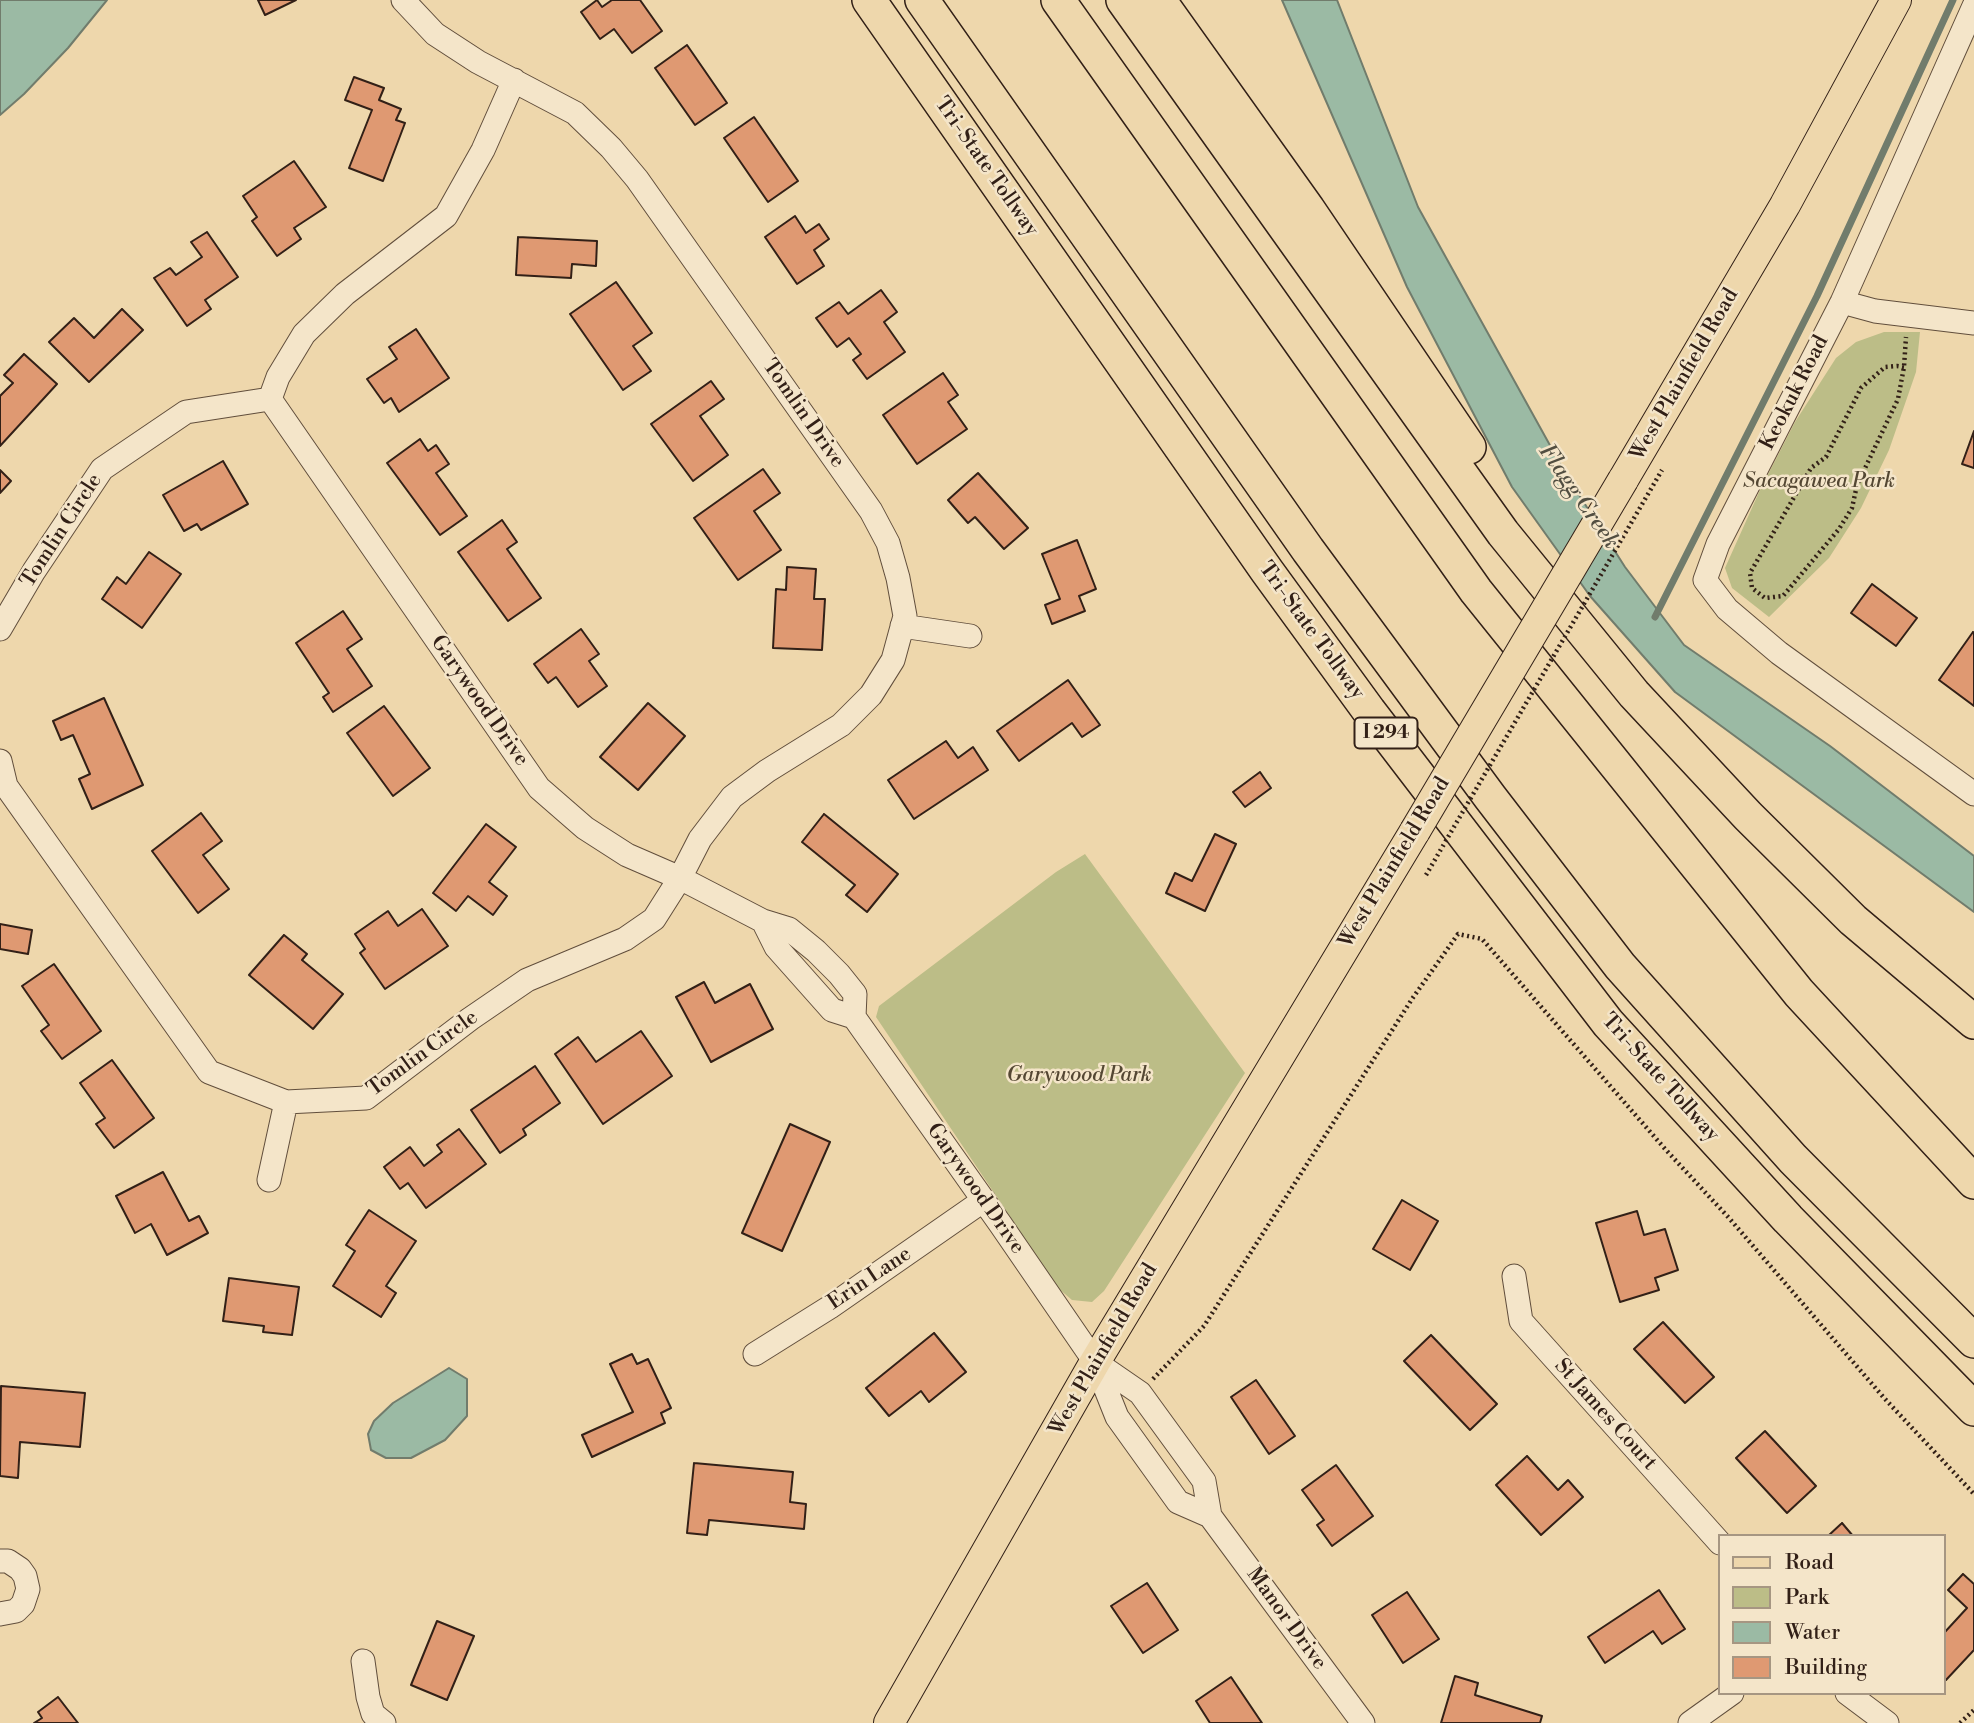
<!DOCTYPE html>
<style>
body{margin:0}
#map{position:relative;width:1974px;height:1723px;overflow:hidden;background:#eed7ac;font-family:"Libre Bodoni",serif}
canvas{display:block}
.legend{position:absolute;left:1718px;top:1534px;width:228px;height:161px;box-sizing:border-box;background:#f4e5c9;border:2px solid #a69682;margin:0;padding:9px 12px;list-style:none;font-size:21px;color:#322017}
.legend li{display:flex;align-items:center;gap:14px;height:35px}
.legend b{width:35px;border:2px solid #a69682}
</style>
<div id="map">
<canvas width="1974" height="1723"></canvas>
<ul class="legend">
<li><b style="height:9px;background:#eed7ac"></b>Road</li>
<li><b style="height:19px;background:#bcbd87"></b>Park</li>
<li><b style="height:19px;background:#9bbaa4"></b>Water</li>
<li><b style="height:19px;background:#df9972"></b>Building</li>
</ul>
</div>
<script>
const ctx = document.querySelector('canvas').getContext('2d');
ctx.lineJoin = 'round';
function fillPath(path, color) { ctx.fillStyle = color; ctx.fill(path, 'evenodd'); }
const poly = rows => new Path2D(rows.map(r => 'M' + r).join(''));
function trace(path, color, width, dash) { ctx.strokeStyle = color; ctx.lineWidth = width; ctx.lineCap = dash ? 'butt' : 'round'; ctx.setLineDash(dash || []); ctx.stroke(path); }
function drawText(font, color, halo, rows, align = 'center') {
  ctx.font = font + ' "Libre Bodoni",serif'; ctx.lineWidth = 5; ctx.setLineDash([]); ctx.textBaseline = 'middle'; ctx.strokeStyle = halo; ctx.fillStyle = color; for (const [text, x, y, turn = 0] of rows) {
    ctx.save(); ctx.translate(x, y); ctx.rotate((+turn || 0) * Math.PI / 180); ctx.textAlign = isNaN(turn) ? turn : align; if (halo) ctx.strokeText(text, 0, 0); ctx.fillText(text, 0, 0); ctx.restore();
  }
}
fillPath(poly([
 [1884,332,1920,332,1916,372,1889,450,1861,508,1829,558,1769,617,1732,588,1725,568,1760,490,1795,422,1836,358,1856,342],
 [1085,854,1245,1073,1104,1291,1092,1302,1072,1300,1058,1288,876,1017,879,1006,1056,872]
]), '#bcbd87');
const water = poly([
 [0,0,107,0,68,48,24,94,0,115,0,0],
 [1282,0,1337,0,1418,207,1567,476,1625,567,1684,645,1830,746,1974,856,1974,912,1675,692,1590,596,1512,487,1407,287,1282,0],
 [449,1368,467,1379,467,1416,445,1440,411,1458,386,1458,371,1450,368,1434,374,1421,393,1403,449,1368]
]);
fillPath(water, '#9bbaa4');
trace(water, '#717c6c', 2);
trace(poly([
 [1655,617,1817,296,1953,0]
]), '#717c6c', 7);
const building = poly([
 [258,0,296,0,265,15,258,0],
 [597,0,602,7,612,0,640,0,662,31,632,53,614,29,600,39,581,12,597,0],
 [687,45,727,103,695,125,655,68,687,45],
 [354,77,384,88,379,100,401,109,396,120,405,123,383,181,349,168,372,110,345,100,354,77],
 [754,117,798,181,768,202,724,138,754,117],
 [294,161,326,207,294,228,301,239,277,256,252,221,257,217,243,196,294,161],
 [795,216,806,233,819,224,829,239,814,250,824,266,797,284,765,237,795,216],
 [207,232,238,277,205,300,211,309,187,326,154,278,170,268,176,275,202,257,191,242,207,232],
 [518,237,597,241,596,266,572,264,571,278,516,275,518,237],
 [616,282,652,333,633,346,651,371,623,390,570,314,616,282],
 [881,290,897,312,884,322,905,352,867,379,853,360,861,354,849,338,837,347,816,318,839,302,848,314,881,290],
 [122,309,143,330,89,382,49,342,74,318,94,338,122,309],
 [416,329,449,378,399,412,391,398,384,403,367,379,397,359,389,347,416,329],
 [24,354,57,384,0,446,0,396,13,383,4,375,24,354],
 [943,373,958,395,948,402,967,429,917,464,883,415,943,373],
 [711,381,724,399,700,416,728,455,693,481,651,424,711,381],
 [1974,431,1974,468,1962,464,1974,431],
 [420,439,428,451,436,445,449,464,436,473,467,516,440,535,387,463,420,439],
 [223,461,248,504,201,530,197,524,184,531,163,495,223,461],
 [763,469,780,493,754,511,781,550,738,580,694,518,763,469],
 [0,470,11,481,0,493,0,470],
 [978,473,1028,528,1004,549,975,517,968,523,948,500,978,473],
 [502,520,517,542,507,549,541,598,508,621,458,552,502,520],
 [1077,540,1096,589,1079,596,1085,611,1052,624,1045,605,1060,599,1042,554,1077,540],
 [149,552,181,574,142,628,102,599,117,577,126,584,149,552],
 [787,567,816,569,814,599,825,599,822,650,773,648,776,589,786,590,787,567],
 [1872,584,1917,618,1896,646,1851,613,1872,584],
 [343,611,362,639,347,649,372,686,333,712,323,697,329,693,296,643,343,611],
 [581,629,599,654,589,661,607,686,578,707,556,677,548,683,534,664,581,629],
 [1973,632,1974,633,1974,706,1939,680,1973,632],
 [1068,680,1100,725,1082,737,1072,723,1019,761,997,731,1068,680],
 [104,698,143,785,92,809,79,779,90,774,73,735,61,740,53,721,104,698],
 [648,703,685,736,638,790,600,757,648,703],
 [384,706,430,768,393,796,347,733,384,706],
 [946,741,958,758,973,747,988,770,914,819,888,780,946,741],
 [1260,772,1271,788,1245,807,1233,792,1260,772],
 [201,813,222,841,203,855,229,889,198,913,152,851,201,813],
 [824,814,898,874,867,912,846,895,855,885,802,842,824,814],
 [486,824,516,847,489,882,507,896,493,915,468,896,456,911,433,893,486,824],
 [1215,834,1236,844,1205,911,1166,893,1175,873,1192,881,1215,834],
 [422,909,448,946,385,989,360,953,365,949,355,934,388,911,398,926,422,909],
 [0,924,32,930,28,954,0,949,0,924],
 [284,935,307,954,302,960,343,994,313,1029,249,975,284,935],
 [54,964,101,1031,62,1059,41,1031,49,1025,22,986,54,964],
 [704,982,715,1003,750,984,773,1029,711,1062,676,997,704,982],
 [641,1031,672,1076,603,1124,555,1054,578,1037,596,1062,641,1031],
 [112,1060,154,1118,114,1148,96,1124,105,1118,80,1083,112,1060],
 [535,1066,560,1103,523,1129,526,1135,500,1153,471,1110,535,1066],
 [790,1124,830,1142,782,1251,742,1233,790,1124],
 [459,1129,486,1164,426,1208,408,1183,400,1189,384,1167,410,1147,424,1166,442,1152,437,1145,459,1129],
 [163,1172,189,1221,199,1216,208,1233,167,1255,151,1224,135,1233,116,1196,163,1172],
 [1402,1200,1438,1221,1410,1270,1373,1249,1402,1200],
 [369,1210,416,1241,386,1286,396,1293,381,1317,333,1286,355,1251,346,1245,369,1210],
 [1637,1211,1644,1235,1665,1229,1678,1270,1655,1278,1659,1290,1620,1302,1596,1223,1637,1211],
 [229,1278,299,1287,292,1335,263,1332,264,1326,223,1321,229,1278],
 [1663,1322,1714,1377,1685,1403,1634,1349,1663,1322],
 [934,1333,966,1372,929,1402,921,1391,889,1416,866,1388,934,1333],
 [1431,1335,1497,1404,1470,1430,1404,1361,1431,1335],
 [632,1354,637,1364,648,1359,671,1408,661,1413,665,1423,592,1457,582,1435,633,1412,610,1364,632,1354],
 [1256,1380,1295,1436,1269,1454,1231,1397,1256,1380],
 [1,1386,85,1393,80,1447,20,1442,18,1478,0,1476,1,1386],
 [1765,1431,1816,1486,1787,1513,1736,1458,1765,1431],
 [1527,1456,1558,1490,1568,1480,1583,1497,1541,1535,1496,1485,1527,1456],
 [694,1463,793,1472,790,1502,806,1504,804,1529,709,1520,707,1535,687,1533,694,1463],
 [1336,1465,1373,1516,1332,1546,1317,1525,1324,1520,1302,1490,1336,1465],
 [1842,1523,1853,1536,1828,1536,1842,1523],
 [1963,1574,1974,1584,1974,1650,1946,1680,1944,1679,1944,1633,1967,1608,1948,1590,1963,1574],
 [1147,1583,1178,1630,1143,1653,1111,1606,1147,1583],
 [1659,1590,1685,1629,1662,1644,1653,1631,1605,1663,1588,1637,1659,1590],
 [1407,1592,1439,1639,1403,1663,1372,1615,1407,1592],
 [437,1621,474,1636,447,1700,411,1685,437,1621],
 [1455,1676,1478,1683,1475,1695,1542,1716,1540,1723,1441,1723,1455,1676],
 [1231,1677,1262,1723,1210,1723,1196,1701,1231,1677],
 [58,1697,78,1723,34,1723,42,1718,38,1712,58,1697]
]);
fillPath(building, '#df9972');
trace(building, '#322017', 2);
const minor = poly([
 [1974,6,1842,302,1718,544,1705,580,1727,609,1779,653,1974,794],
 [1842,302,1875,311,1974,323],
 [270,399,539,788,585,828,627,855,680,878,763,921,789,929,816,951,839,974,855,994,854,1017],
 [902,626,970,636],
 [0,629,34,571,102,469,186,412,270,399,278,377,304,334,345,294,446,216,483,150,514,80],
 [0,761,6,786,209,1072,286,1102,366,1098,470,1019,527,980,625,939,654,919,680,878,700,839,732,797,767,771,841,725,871,695,893,660,905,616,898,578,888,543,871,511,637,179,611,148,575,113,478,62,435,34,403,0],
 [763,921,776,947,832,1010,854,1017,1001,1225,1095,1362,1117,1417,1178,1502,1210,1516],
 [269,1180,286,1102],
 [1514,1276,1521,1321,1720,1543],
 [755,1354,830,1307,984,1200],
 [1095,1362,1140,1393,1204,1481,1210,1516,1363,1723],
 [0,1561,8,1561,20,1569,25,1576,28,1589,23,1604,16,1611,0,1614],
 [363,1661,368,1697,373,1714,384,1723],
 [1847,1693,1887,1723],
 [1690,1723,1732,1693]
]);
const major = poly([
 [1623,480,1785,205,1896,0],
 [889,1723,1095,1362,1415,831]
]);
const highway = poly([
 [869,0,1267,571,1369,711,1608,1023,1788,1219,1974,1409],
 [922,0,1308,550,1490,797,1620,966,1793,1159,1974,1341],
 [1058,0,1476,591,1799,993,1974,1182],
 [1123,0,1503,533,1634,694,1748,816,1853,920,1974,1022],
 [1159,0,1308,209,1469,447]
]);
trace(minor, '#614e3c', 25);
trace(major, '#322017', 32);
trace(highway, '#322017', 36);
trace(poly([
 [1904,367,1897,366,1885,367,1861,388,1826,457,1811,468,1750,573,1752,588,1765,598,1783,596,1839,529,1852,508,1857,485,1898,399,1904,367,1906,337],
 [1153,1379,1204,1326,1412,999,1458,934,1482,939,1666,1150,1729,1218,1885,1399,1974,1494],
 [1960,1723,1974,1710]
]), '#322017', 4.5, [2, 3.5]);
trace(minor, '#f4e5c9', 23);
trace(major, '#eed7ac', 30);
trace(highway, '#eed7ac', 33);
const majorBridge = poly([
 [1415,831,1623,480]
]);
trace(majorBridge, '#322017', 32, []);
trace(poly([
 [1426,875,1662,470]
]), '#322017', 4.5, [2, 3.5]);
trace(majorBridge, '#eed7ac', 30);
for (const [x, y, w] of [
 [1386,733,63]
]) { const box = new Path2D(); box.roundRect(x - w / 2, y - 15.5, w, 31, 5); ctx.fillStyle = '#f4e5c9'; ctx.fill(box); trace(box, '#322017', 2); }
drawText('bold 19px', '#322017', null, [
 ["I 294",1386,733]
]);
drawText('21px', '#322017', '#f4e5c9', [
 ["Tri-State Tollway",986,167,55],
 ["West Plainfield Road",1685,375,-60],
 ["Keokuk Road",1795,393,-63],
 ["Tomlin Drive",803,414,55],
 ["Tomlin Circle",62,531,-57],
 ["Tri-State Tollway",1311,631,54],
 ["Garywood Drive",479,701,55],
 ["West Plainfield Road",1395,863,-59],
 ["Tomlin Circle",423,1054,-36],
 ["Tri-State Tollway",1660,1078,48],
 ["Garywood Drive",975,1189,55],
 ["Erin Lane",870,1279,-34],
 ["West Plainfield Road",1104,1350,-60],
 ["St James Court",1605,1415,48],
 ["Manor Drive",1286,1619,54]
]);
drawText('italic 21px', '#544733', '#f4e5c9', [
 ["Sacagawea Park",1819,482],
 ["Garywood Park",1079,1076]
]);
drawText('italic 23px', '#524e41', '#f4e5c9', [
 ["Flagg Creek",1578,497,55]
]);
</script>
